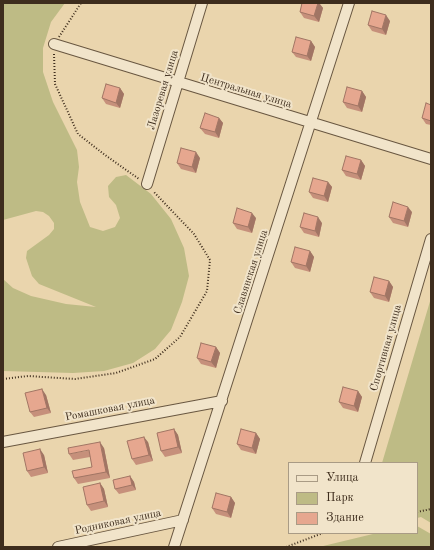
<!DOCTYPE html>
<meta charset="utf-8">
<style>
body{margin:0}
#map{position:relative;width:434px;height:550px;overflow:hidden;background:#ead5ad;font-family:"Old Standard TT",serif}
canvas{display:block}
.frame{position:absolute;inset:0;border:4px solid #3e2d1d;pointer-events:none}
.legend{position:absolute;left:288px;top:462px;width:130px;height:72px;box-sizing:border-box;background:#f1e4ca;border:1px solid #a99b85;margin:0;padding:5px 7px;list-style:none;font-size:12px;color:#3e2d1d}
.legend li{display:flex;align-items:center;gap:8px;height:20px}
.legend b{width:20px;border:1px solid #a99b85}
</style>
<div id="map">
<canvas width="434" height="550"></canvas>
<div class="frame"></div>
<ul class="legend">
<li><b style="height:5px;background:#f1e4ca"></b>Улица</li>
<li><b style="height:11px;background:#bebb85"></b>Парк</li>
<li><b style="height:11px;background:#e6a78f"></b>Здание</li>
</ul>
</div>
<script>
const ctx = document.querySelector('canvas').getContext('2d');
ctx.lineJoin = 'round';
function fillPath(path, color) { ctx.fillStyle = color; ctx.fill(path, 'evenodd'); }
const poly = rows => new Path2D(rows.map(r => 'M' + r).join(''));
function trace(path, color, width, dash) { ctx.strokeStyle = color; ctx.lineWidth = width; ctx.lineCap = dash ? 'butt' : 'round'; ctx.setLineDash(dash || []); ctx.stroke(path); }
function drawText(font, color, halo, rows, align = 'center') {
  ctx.font = font + ' "Old Standard TT",serif'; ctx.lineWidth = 4; ctx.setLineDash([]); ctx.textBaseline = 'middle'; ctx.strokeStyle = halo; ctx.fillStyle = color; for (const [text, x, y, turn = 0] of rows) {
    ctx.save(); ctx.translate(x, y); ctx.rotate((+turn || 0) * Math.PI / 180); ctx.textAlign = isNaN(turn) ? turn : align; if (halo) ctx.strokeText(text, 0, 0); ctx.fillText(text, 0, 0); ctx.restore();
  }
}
fillPath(poly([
 [3,3,65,3,51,22,43,48,43,72,53,102,77,150,79,167,77,182,80,202,90,227,103,231,115,227,120,218,116,205,109,197,108,186,116,177,126,175,151,194,171,219,184,248,189,276,182,302,171,330,155,349,133,363,104,371,73,373,3,371,3,279,13,288,31,296,66,304,96,307,39,284,32,276,26,258,27,251,49,235,54,229,54,223,49,216,43,212,36,211,3,220],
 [431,298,431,523,421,517,417,518,417,463,382,463],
 [417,526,431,534,431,547,319,547,377,533,417,533]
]), '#bebb85');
const minor = poly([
 [54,44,431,159],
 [147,184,202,3],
 [3,442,222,401],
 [365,463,431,239],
 [58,547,183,520],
 [174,547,349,3]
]);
trace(minor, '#695741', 12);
trace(poly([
 [59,37,81,3],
 [54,54,55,84,78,134,105,155,139,179],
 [3,379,28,376,75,379,116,373,155,359,180,337,207,291,210,260,194,234,153,191],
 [417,512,431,509],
 [286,547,323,533]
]), '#3e2d1d', 2, [1, 2]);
trace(minor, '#f1e4ca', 10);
fillPath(poly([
 [302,3,319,3,323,8,319,22,304,18,300,12],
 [390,21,386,35,372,31,368,25],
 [311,41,315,47,311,61,296,57,292,52],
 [120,88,124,94,120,108,106,104,102,98],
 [362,91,366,97,362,112,347,108,343,102],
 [431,105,431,125,426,124,422,118],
 [219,118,223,123,219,138,205,134,200,128],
 [200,158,196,173,181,169,177,163],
 [361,160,365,166,361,180,346,176,342,170],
 [328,182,332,187,328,202,313,198,309,192],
 [412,212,408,227,393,223,389,217],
 [256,218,252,233,237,229,233,223],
 [322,223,319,237,304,233,300,227],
 [310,251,314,257,310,272,295,268,291,262],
 [389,281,393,287,389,302,374,298,370,292],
 [216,347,220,353,216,368,201,364,197,358],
 [358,391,362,397,358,412,343,408,339,402],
 [46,395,51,413,34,417,30,412],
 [174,429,178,435,182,453,165,457,161,451],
 [256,433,260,439,256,454,241,450,237,444],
 [148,442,153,461,136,465,132,459],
 [104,448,110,478,78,484,74,478,92,467,90,457,73,460,69,454],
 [44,455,48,473,31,477,27,471],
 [130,476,134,482,136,490,119,494,115,489],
 [100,483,104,489,108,507,91,511,87,505],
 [231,497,235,503,231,518,216,514,212,508]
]), '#c6907b');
fillPath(poly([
 [318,3,319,3,323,8,319,22,314,16],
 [386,15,390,21,386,35,382,29],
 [311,41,315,47,311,61,307,56],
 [120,88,124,94,120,108,116,103],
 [362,91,366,97,362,112,358,106],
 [219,118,223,123,219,138,215,132],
 [196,152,200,158,196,173,192,167],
 [361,160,365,166,361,180,357,174],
 [328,182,332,187,328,202,324,196],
 [408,207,412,212,408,227,404,221],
 [252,213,256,218,252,233,248,227],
 [318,217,322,223,319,237,315,231],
 [310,251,314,257,310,272,306,266],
 [389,281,393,287,389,302,385,296],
 [216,347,220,353,216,368,211,362],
 [42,389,46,395,51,413,47,408],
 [358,391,362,397,358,412,354,406],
 [174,429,178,435,182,453,178,447],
 [256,433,260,439,256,454,252,448],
 [144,437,148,442,153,461,149,455],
 [100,442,104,448,110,478,106,472],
 [40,449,44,455,48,473,44,467],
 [130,476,134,482,136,490,132,485],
 [100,483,104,489,108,507,104,501],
 [231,497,235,503,231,518,227,512]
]), '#a17564');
const building = poly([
 [302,3,318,3,314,16,300,12,302,3],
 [372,11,386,15,382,29,368,25,372,11],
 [296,37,311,41,307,56,292,52,296,37],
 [106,84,120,88,116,103,102,98,106,84],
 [347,87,362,91,358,106,343,102,347,87],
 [426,103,431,105,431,121,422,118,426,103],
 [205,113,219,118,215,132,200,128,205,113],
 [181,148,196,152,192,167,177,163,181,148],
 [346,156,361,160,357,174,342,170,346,156],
 [313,178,328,182,324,196,309,192,313,178],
 [393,202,408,207,404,221,389,217,393,202],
 [237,208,252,213,248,227,233,223,237,208],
 [304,213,318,217,315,231,300,227,304,213],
 [295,247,310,251,306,266,291,262,295,247],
 [374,277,389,281,385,296,370,292,374,277],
 [201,343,216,347,211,362,197,358,201,343],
 [343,387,358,391,354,406,339,402,343,387],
 [42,389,47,408,30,412,25,393,42,389],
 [174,429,178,447,161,451,157,433,174,429],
 [241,429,256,433,252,448,237,444,241,429],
 [144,437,149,455,132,459,127,441,144,437],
 [100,442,106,472,74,478,72,471,92,467,89,450,69,454,68,448,100,442],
 [40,449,44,467,27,471,23,453,40,449],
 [130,476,132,485,115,489,113,480,130,476],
 [100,483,104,501,87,505,83,487,100,483],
 [216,493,231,497,227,512,212,508,216,493]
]);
fillPath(building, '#e6a78f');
trace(building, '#a17564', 1);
drawText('11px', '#3e2d1d', '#f1e4ca', [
 ["Лазоревая улица",163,90,-73],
 ["Центральная улица",246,91,17],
 ["Славянская улица",251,272,-72],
 ["Спортивная улица",386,348,-74],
 ["Ромашковая улица",110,409,-11],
 ["Родниковая улица",118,522,-12]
]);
</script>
